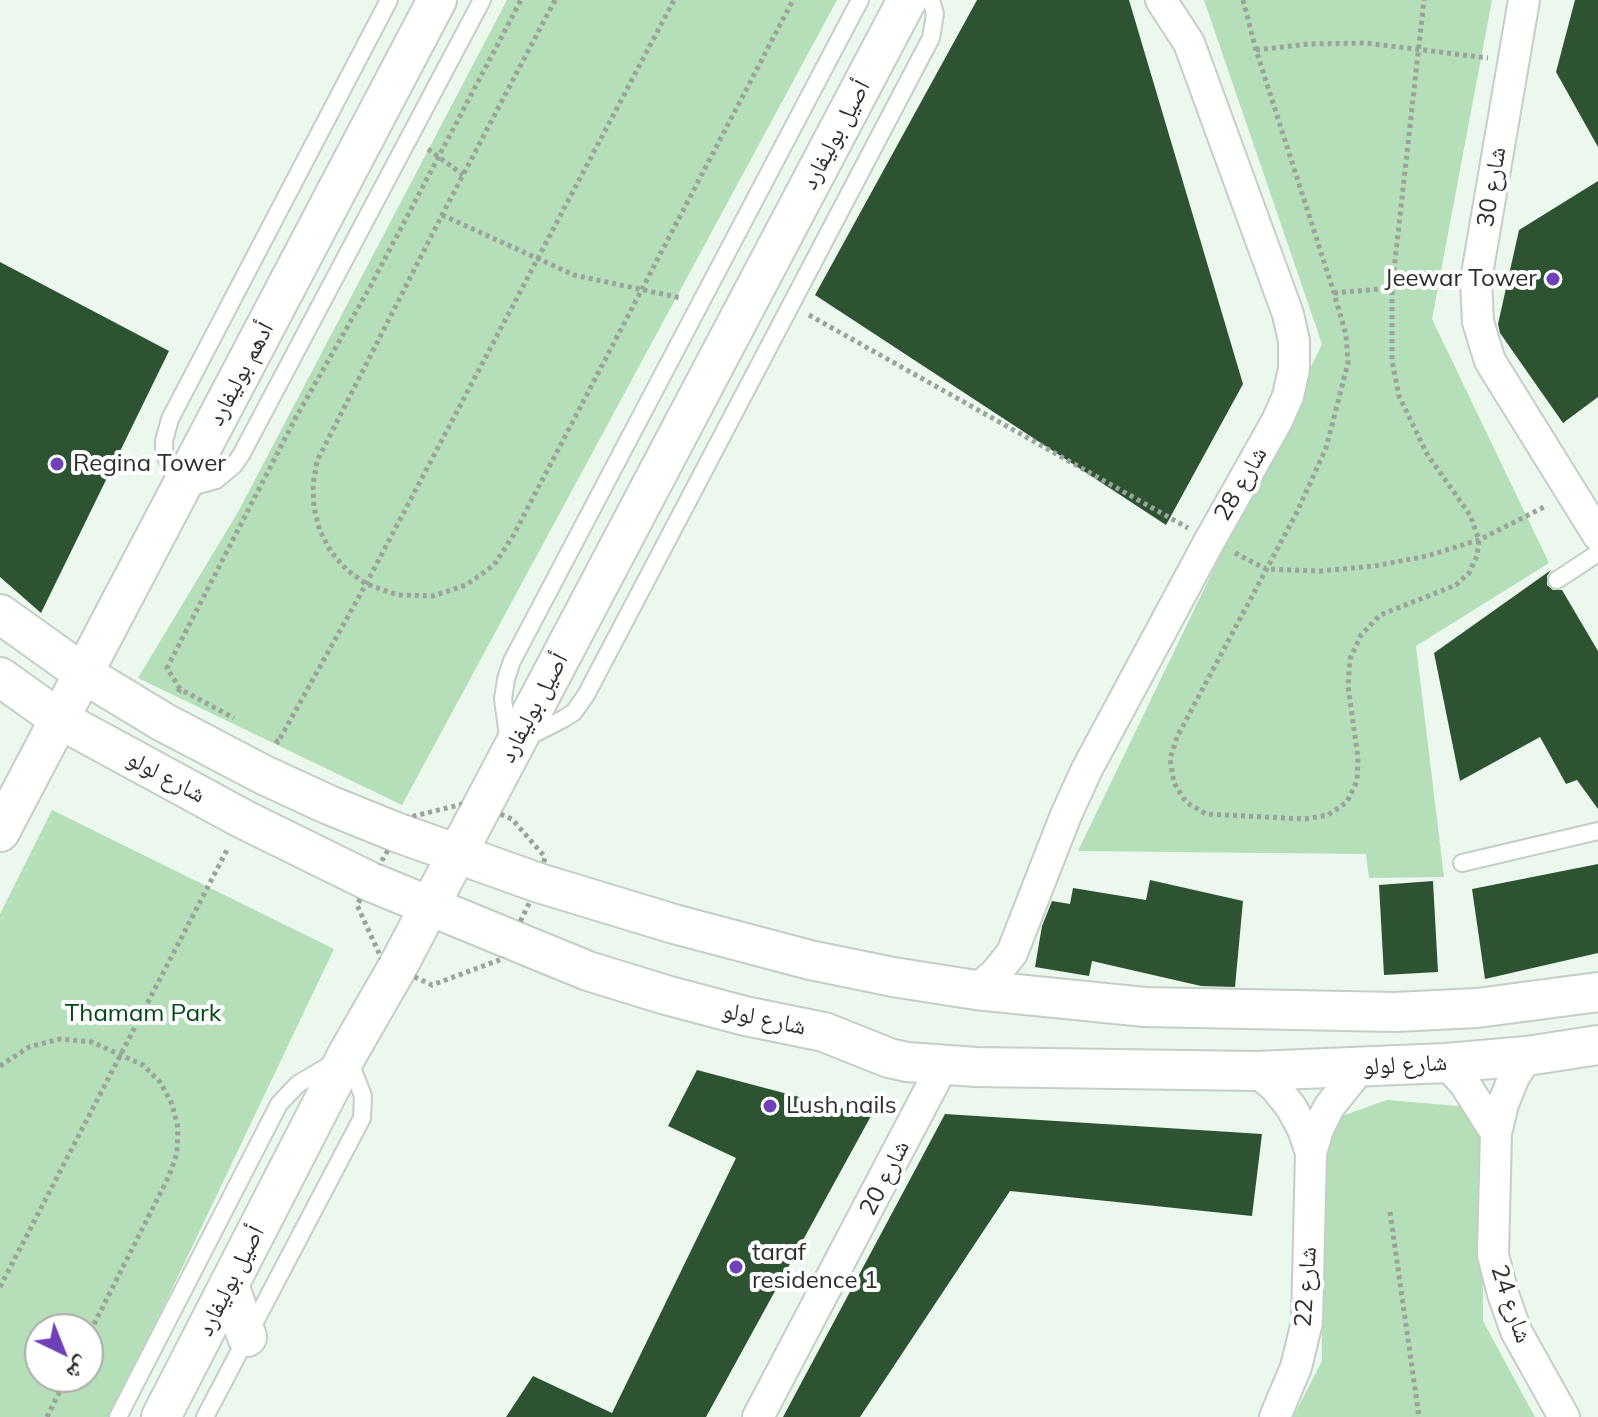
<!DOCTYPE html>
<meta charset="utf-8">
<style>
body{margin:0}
#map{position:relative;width:1598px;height:1417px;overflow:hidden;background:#ecf8ed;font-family:Mulish,"Noto Naskh Arabic",sans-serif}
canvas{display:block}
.north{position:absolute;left:24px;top:1313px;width:80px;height:80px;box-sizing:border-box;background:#fff;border:2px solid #abacab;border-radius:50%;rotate:137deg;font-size:22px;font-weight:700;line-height:32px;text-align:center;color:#2c302c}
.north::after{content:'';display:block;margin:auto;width:28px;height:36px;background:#6f40b8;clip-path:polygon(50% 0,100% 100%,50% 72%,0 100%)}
</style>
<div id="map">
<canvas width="1598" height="1417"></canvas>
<div class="north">ش</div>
</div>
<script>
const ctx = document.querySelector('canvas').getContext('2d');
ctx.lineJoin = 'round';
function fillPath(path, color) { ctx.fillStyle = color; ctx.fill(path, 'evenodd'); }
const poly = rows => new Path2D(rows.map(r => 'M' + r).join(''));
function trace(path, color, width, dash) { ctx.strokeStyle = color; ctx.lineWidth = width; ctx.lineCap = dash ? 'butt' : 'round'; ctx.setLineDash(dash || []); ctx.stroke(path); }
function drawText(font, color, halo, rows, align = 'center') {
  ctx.font = font + ' Mulish,"Noto Naskh Arabic",sans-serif'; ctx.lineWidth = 8; ctx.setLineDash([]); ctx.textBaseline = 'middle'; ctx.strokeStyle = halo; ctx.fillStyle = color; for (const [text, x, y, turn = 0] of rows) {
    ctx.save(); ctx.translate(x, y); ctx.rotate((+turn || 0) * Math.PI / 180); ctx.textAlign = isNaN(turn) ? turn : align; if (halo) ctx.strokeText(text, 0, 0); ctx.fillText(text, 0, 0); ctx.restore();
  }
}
fillPath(poly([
 [507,0,837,0,402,805,138,678,238,512],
 [1204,0,1492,0,1432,319,1549,563,1416,646,1444,877,1369,878,1366,854,1078,851,1322,344],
 [52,810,334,949,111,1417,0,1417,0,914],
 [40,1329,88,1329,88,1377,40,1377],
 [1387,1100,1482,1108,1483,1321,1535,1417,1293,1417,1322,1361,1319,1124]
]), '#b5dfb8');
fillPath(poly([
 [977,0,1129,0,1243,384,1166,525,815,295],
 [1575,0,1598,0,1598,147,1556,72],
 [1598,181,1598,397,1563,423,1500,333,1498,324,1519,230],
 [0,262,169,351,41,613,0,577],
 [1551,570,1547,576,1547,585,1553,590,1562,590,1598,651,1598,809,1577,780,1566,784,1540,737,1460,781,1434,653],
 [1598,864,1598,953,1485,979,1472,889],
 [1150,880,1243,901,1235,987,1201,986,1092,961,1089,976,1035,967,1042,926,1052,901,1070,904,1073,888,1146,900],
 [1433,881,1438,972,1384,975,1379,885],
 [697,1070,871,1116,706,1417,506,1417,533,1376,612,1413,736,1158,668,1126],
 [945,1114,1262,1134,1252,1216,1010,1191,860,1417,783,1417]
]), '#2d5332');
const service = poly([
 [389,0,170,419,164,441,164,452,180,490,216,480,234,465,241,455,482,0],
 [1557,580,1598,553],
 [528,737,565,718,574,712,586,695,931,38,935,14,931,0],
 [509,743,503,699,506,679,512,661,860,0],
 [1462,863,1598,831],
 [118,1417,279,1104,298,1084,347,1055,363,1096,362,1118,205,1417]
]);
const minor = poly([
 [1524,0,1476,280,1478,322,1490,361,1598,535],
 [976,990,995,974,1012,953,1066,815,1087,769,1210,540,1277,421,1288,396,1294,369,1294,341,1288,314,1189,43,1161,0],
 [1527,1056,1514,1077,1503,1104,1496,1133,1493,1255,1503,1294,1516,1331,1564,1417],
 [1446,1063,1465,1084,1496,1133],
 [1256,1071,1275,1087,1291,1107,1303,1129,1311,1153],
 [758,1417,943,1065],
 [1275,1417,1296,1367,1307,1322,1311,1153,1318,1129,1329,1107,1361,1067]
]);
const tertiary = poly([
 [0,614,84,674,163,722,264,775,329,805,396,832,539,883,674,924,810,960,893,977,976,990,1145,1007,1395,1012,1477,1008,1598,992],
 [0,677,59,719,243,819,371,882,588,971,666,995,745,1016,824,1032,889,1058,907,1062,976,1067,1256,1071,1446,1063,1527,1056,1598,1045],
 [0,832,437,0],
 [229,1284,247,1337],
 [161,1417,347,1055,397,968,907,0]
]);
trace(service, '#c3cfc4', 20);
trace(minor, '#c3cfc4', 34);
trace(tertiary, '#c3cfc4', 42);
trace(poly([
 [555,0,442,215,317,461,313,485,314,508,320,531,331,552,347,570,366,584,398,595,433,596,466,585,494,565,513,536,793,0],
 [1243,0,1256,50,1334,293,1346,335,1348,363,1326,448,1297,512,1177,737,1170,759,1174,783,1186,802,1206,814,1305,819,1328,815,1347,802,1357,781,1358,758,1348,686,1350,659,1361,635,1380,615,1456,585,1469,573,1477,556,1479,540,1470,515,1427,454,1399,396,1392,361,1392,288,1424,0],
 [1256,50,1308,44,1366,43,1488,58],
 [428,149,463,175],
 [442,215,574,275,681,298],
 [1334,293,1392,288],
 [809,315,1188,528],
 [1235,553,1266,569,1320,571,1374,566,1427,556,1479,540,1546,506],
 [180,689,167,668,295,419,370,287,521,0],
 [178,692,180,689,234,718],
 [275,740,278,742,366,584,674,0],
 [471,802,512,819,545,857,539,883,502,959,432,985,383,962,357,905,406,818,471,802],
 [0,1066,29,1047,60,1039,92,1042,143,1065,160,1082,172,1104,178,1128,177,1153,169,1176,88,1336],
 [1390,1212,1419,1417],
 [0,1287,228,848],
 [47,1417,67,1377]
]), '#9ba49c', 5, [4, 4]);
trace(service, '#fff', 16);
trace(minor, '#fff', 30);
trace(tertiary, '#fff', 38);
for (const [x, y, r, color] of [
 [1553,279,8,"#6f40b8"],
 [57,464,8,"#6f40b8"],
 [770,1106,8,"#6f40b8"],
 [736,1267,8,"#6f40b8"]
]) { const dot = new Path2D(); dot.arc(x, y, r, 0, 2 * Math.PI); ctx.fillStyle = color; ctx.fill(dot); trace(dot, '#fff', 3); }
drawText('24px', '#2c302c', '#fff', [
 ["أصيل بوليفارد",836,135,-62],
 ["شارع 30",1492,187,-81],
 ["أدهم بوليفارد",241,374,-62],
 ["شارع 28",1241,484,-60],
 ["أصيل بوليفارد",534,708,-62],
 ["شارع لولو",166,777,28],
 ["شارع لولو",764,1019,12],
 ["شارع لولو",1405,1065,-3],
 ["شارع 20",885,1178,-63],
 ["أصيل بوليفارد",231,1281,-63],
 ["شارع 22",1306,1287,-86],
 ["شارع 24",1511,1304,71]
]);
drawText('24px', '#2c302c', '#fff', [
 ["Jeewar Tower",1537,279,"right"],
 ["Regina Tower",73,464],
 ["Lush nails",786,1106],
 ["taraf",752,1253],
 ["residence 1",752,1281]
], 'left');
drawText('24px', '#044717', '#fff', [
 ["Thamam Park",143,1014]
]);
</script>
